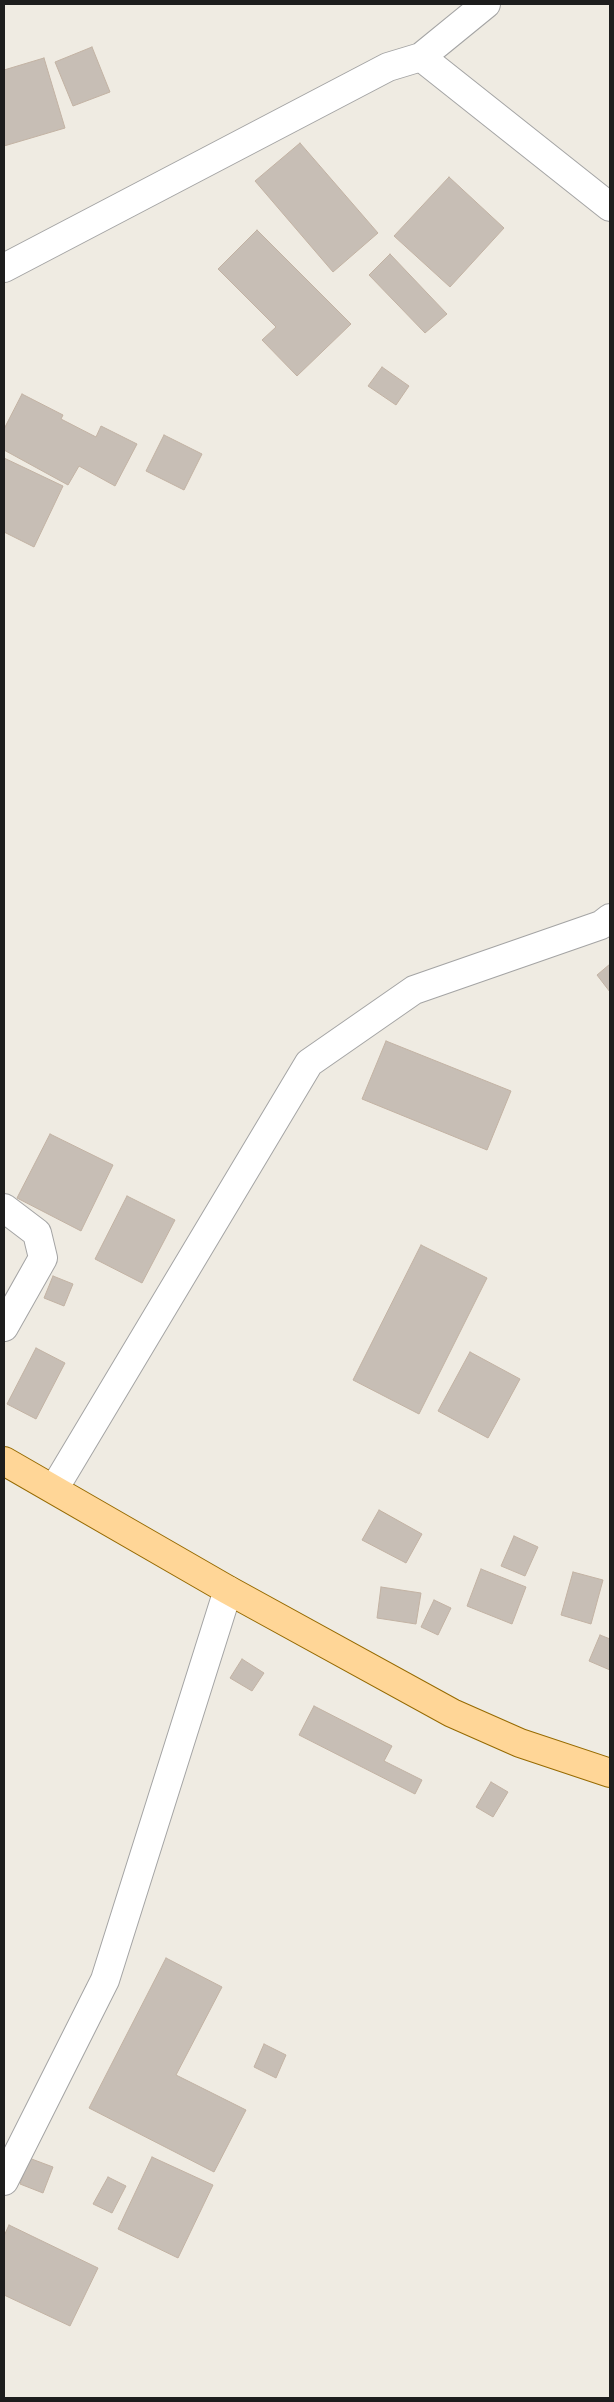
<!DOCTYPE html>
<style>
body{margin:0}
#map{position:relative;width:614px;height:2402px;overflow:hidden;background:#efebe2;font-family:"Golos Text",sans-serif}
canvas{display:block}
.frame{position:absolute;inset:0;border:5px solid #1d1d1d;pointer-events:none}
</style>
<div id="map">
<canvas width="614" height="2402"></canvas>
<div class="frame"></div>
</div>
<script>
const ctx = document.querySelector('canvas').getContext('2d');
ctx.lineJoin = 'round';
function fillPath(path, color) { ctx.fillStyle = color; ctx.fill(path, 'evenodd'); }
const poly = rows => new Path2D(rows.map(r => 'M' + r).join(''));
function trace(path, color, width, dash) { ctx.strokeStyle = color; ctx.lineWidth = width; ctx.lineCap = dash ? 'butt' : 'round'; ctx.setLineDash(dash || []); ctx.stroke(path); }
const building = poly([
 [92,47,110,92,73,106,55,62,92,47],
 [44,58,65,128,4,146,4,70,44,58],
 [300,143,378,233,333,272,255,181,300,143],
 [449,177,504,228,450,287,394,236,449,177],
 [257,230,351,324,297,376,262,340,276,327,218,269,257,230],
 [390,254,447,314,425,333,369,275,390,254],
 [382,367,409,386,396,405,368,386,382,367],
 [22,394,63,415,61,419,96,437,101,426,137,444,115,486,79,466,68,485,4,450,4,429,22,394],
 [164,435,202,454,184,490,146,471,164,435],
 [4,458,63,486,34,547,4,532,4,458],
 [610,964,610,992,597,975,610,964],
 [386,1041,511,1091,487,1150,362,1099,386,1041],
 [50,1134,113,1165,81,1231,17,1198,50,1134],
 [127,1196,175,1220,142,1283,95,1259,127,1196],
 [421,1245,487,1278,419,1414,353,1380,421,1245],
 [53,1276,73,1284,64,1306,44,1298,53,1276],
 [36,1348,65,1363,36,1419,7,1404,36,1348],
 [470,1352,520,1379,488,1438,438,1411,470,1352],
 [379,1510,422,1534,406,1563,362,1540,379,1510],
 [514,1536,538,1547,525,1576,501,1566,514,1536],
 [481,1569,526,1587,512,1624,467,1606,481,1569],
 [573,1572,603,1580,591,1624,561,1615,573,1572],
 [381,1587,421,1593,416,1624,377,1618,381,1587],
 [434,1600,451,1608,438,1635,421,1627,434,1600],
 [600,1635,610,1639,610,1670,589,1661,600,1635],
 [242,1659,264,1673,252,1691,230,1678,242,1659],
 [314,1706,392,1746,384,1761,422,1780,415,1794,299,1735,314,1706],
 [491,1782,508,1792,493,1817,476,1807,491,1782],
 [166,1958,222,1987,176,2075,246,2110,214,2172,89,2108,166,1958],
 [264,2044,286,2055,276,2078,254,2067,264,2044],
 [152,2157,213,2185,178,2258,118,2229,152,2157],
 [29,2158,53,2167,43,2193,20,2184,29,2158],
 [108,2177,126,2186,112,2213,93,2204,108,2177],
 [9,2225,98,2268,70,2326,4,2295,4,2236,9,2225]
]);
fillPath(building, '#c7beb5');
trace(building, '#c2b2a3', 1);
const minor = poly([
 [421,57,610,207],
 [4,268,388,67,421,57,486,4],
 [4,1208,37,1233,43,1258,4,1327],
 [54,1489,309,1063,414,990,601,925,610,918],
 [4,2181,105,1980,228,1590]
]);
const major = poly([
 [4,1461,228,1590,452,1713,520,1743,610,1773]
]);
trace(minor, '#a4a4a4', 30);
trace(major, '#966a00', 30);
trace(minor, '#fff', 28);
trace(major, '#ffd697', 28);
</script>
